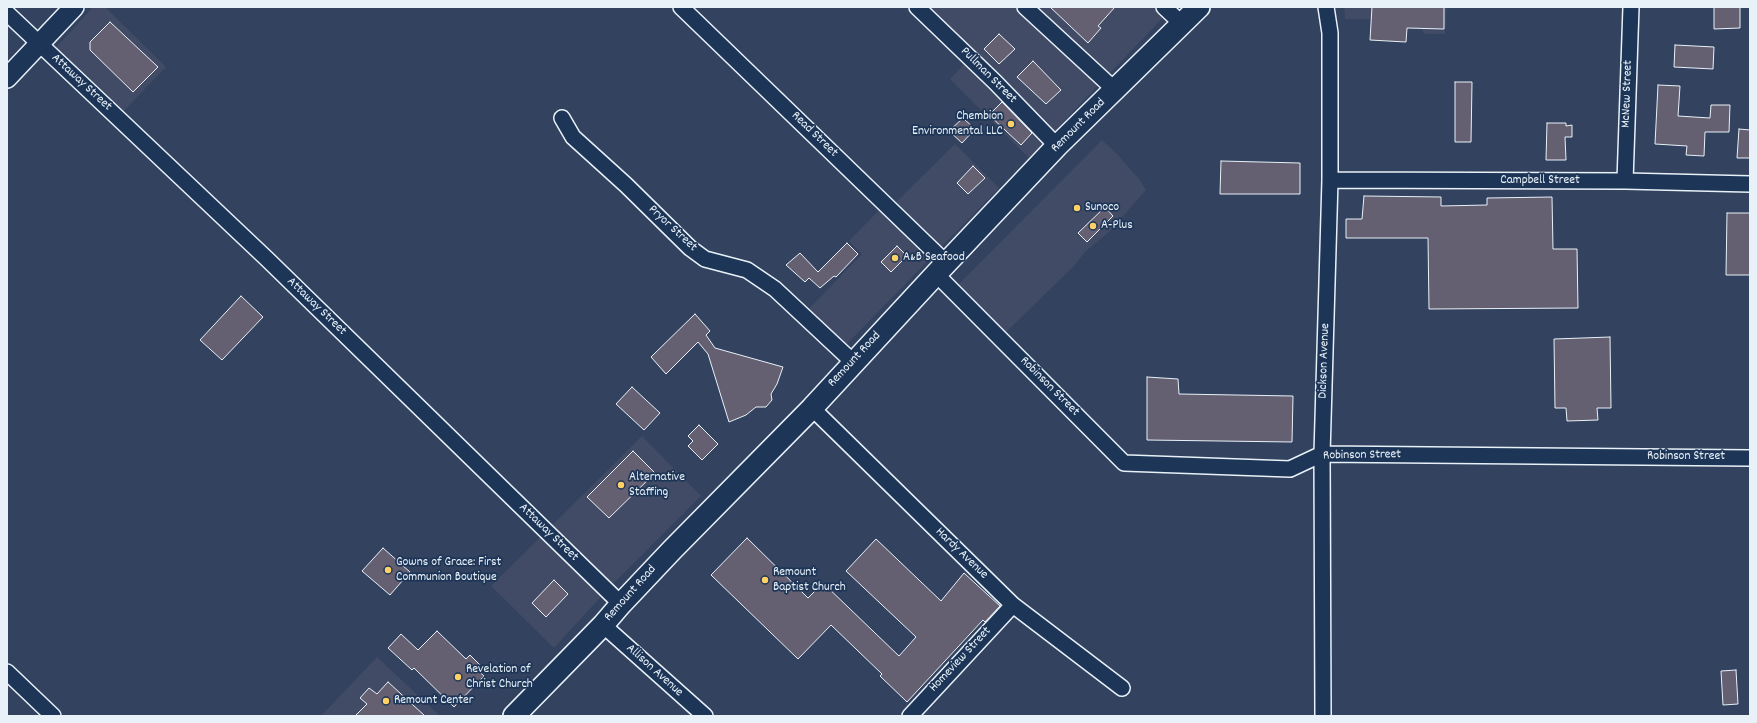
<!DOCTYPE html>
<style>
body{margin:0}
#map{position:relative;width:1757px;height:723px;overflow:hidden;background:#32425f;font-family:Dekko,sans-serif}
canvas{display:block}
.frame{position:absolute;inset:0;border:8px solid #e8f1f8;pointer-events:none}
</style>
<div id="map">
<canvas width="1757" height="723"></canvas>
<div class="frame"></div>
</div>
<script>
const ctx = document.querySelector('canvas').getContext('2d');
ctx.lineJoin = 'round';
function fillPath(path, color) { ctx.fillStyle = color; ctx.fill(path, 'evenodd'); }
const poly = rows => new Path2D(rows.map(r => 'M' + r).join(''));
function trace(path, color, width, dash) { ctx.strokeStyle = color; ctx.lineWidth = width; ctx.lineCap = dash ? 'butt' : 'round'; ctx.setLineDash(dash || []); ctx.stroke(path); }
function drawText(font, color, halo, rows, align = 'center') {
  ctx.font = font + ' Dekko,sans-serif'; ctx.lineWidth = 3.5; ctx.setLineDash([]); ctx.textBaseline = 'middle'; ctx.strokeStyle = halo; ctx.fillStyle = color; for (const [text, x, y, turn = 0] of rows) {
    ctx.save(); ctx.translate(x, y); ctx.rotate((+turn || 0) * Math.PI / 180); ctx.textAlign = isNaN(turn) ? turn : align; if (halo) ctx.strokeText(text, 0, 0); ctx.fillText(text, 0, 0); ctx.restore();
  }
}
fillPath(poly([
 [93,7,105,7,166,67,118,117,50,54],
 [915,7,1173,7,1029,158,950,79,969,59],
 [1344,7,1447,7,1445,34,1425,34,1413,19,1345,19],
 [1102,140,1117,154,1139,179,1146,190,1109,232,1086,251,1073,267,1000,338,953,290],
 [955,144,999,188,841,350,803,315,862,254,849,241,885,204,890,208],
 [642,436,701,496,607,590,554,648,491,586],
 [377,657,440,716,321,716]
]), '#414b65');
const building = poly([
 [1050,7,1115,7,1098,26,1101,28,1088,43,1050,7],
 [1372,7,1444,7,1444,29,1407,28,1406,42,1370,40,1372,7],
 [1714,7,1740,7,1740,28,1714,29,1714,7],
 [110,22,158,67,133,92,90,50,90,42,110,22],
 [999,34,1015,49,999,64,984,49,999,34],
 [1675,45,1714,47,1713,69,1674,67,1675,45],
 [1033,61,1061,90,1046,104,1017,77,1033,61],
 [1455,82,1472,82,1471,142,1455,142,1455,82],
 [1658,85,1680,86,1678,116,1710,118,1711,105,1730,105,1729,132,1705,132,1704,156,1686,155,1687,146,1655,144,1658,85],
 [1002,102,1032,133,1021,145,989,115,1002,102],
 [963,118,975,129,962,143,949,131,963,118],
 [1547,123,1566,123,1566,126,1572,125,1572,137,1565,137,1566,160,1546,160,1547,123],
 [1739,129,1750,130,1750,158,1737,158,1739,129],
 [1221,161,1300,163,1300,194,1220,194,1221,161],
 [973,166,985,178,968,194,957,183,973,166],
 [1364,196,1441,197,1441,206,1487,205,1487,198,1552,197,1553,249,1577,249,1578,308,1429,309,1428,238,1346,238,1346,219,1362,219,1364,196],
 [1105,207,1113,216,1087,242,1078,233,1105,207],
 [1727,213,1750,213,1750,275,1726,275,1727,213],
 [847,243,858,254,836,277,834,276,820,288,809,278,805,282,786,265,800,253,818,272,847,243],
 [897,246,907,256,891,272,881,262,897,246],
 [241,296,263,317,222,360,200,340,241,296],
 [695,314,710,331,706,335,715,348,783,367,777,384,771,394,772,400,766,407,756,407,746,415,729,422,708,354,698,342,666,374,651,357,695,314],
 [1610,337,1611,408,1597,408,1598,420,1567,421,1566,408,1555,408,1554,339,1610,337],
 [1147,377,1178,379,1179,394,1293,396,1292,442,1147,440,1147,377],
 [632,387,660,413,644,430,616,404,632,387],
 [699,425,718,444,702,460,688,446,693,441,688,436,699,425],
 [633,451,655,473,609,518,587,497,633,451],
 [747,538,808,598,823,583,899,656,916,637,846,571,876,539,941,601,964,573,1000,606,985,622,983,620,907,702,880,676,882,674,831,625,798,659,711,575,747,538],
 [383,548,410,572,390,595,362,571,383,548],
 [554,580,568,594,546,617,532,603,554,580],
 [437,631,466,659,470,655,480,665,476,669,484,676,454,707,414,668,412,670,388,648,401,634,418,650,437,631],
 [1736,670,1738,704,1723,705,1721,671,1736,670],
 [388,682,425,716,355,716,367,704,360,698,369,688,377,694,388,682]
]);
fillPath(building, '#646072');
trace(building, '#e8f1f8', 1);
const minor = poly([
 [681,7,946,263],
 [917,7,995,82,1057,146],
 [1025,7,1115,90],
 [1164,7,1182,24],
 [7,13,267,259,621,604],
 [562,118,573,137,626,185,690,248,705,259,747,270,775,289,853,362],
 [1330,180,1625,181,1750,184],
 [1625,181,1631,7],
 [936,274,1124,463,1290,469,1322,454,1750,458],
 [812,408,1013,605,1122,688],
 [603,625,705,716],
 [7,672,53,716],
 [910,716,1013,605],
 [1323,716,1322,454,1330,180,1330,33,1326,7]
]);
const tertiary = poly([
 [7,78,74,7]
]);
const secondary = poly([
 [514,716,603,625,621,604,672,550,812,408,936,274,1057,146,1199,7]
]);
trace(minor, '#e8f1f8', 18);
trace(tertiary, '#e8f1f8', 22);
trace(secondary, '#e8f1f8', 24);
trace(minor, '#1d3557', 15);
trace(tertiary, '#1d3557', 19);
trace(secondary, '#1d3557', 21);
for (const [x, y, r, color] of [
 [1011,124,4,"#ffd166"],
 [1077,208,4,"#ffd166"],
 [1093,226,4,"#ffd166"],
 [895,258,4,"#ffd166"],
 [621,485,4,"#ffd166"],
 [388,570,4,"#ffd166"],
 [765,580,4,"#ffd166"],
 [458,677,4,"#ffd166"],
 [386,701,4,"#ffd166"]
]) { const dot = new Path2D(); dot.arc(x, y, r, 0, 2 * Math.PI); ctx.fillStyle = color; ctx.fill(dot); trace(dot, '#1d3557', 1.5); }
drawText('13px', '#e8f1f8', '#1d3557', [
 ["Pullman Street",988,76,45],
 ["Attaway Street",81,83,43],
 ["McNew Street",1628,94,-88],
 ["Remount Road",1079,126,-45],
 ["Read Street",814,135,44],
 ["Campbell Street",1540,181],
 ["Pryor Street",672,229,43],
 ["Attaway Street",316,307,44],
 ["Remount Road",855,360,-47],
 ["Dickson Avenue",1325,361,-88],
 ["Robinson Street",1049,387,45],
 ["Robinson Street",1362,456,-1],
 ["Robinson Street",1686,457],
 ["Attaway Street",548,533,44],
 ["Hardy Avenue",961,554,44],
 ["Remount Road",631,594,-48],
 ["Homeview Street",961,660,-47],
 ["Allison Avenue",654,671,42]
]);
drawText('13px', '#e8f1f8', '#1d3557', [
 ["Chembion",1003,117,"right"],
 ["Environmental LLC",1003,132,"right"],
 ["Sunoco",1085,208],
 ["A-Plus",1101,226],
 ["A&B Seafood",903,258],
 ["Alternative",629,478],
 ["Staffing",629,493],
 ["Gowns of Grace: First",396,563],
 ["Communion Boutique",396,578],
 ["Remount",773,573],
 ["Baptist Church",773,588],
 ["Revelation of",466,670],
 ["Christ Church",466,685],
 ["Remount Center",394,701]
], 'left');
</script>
